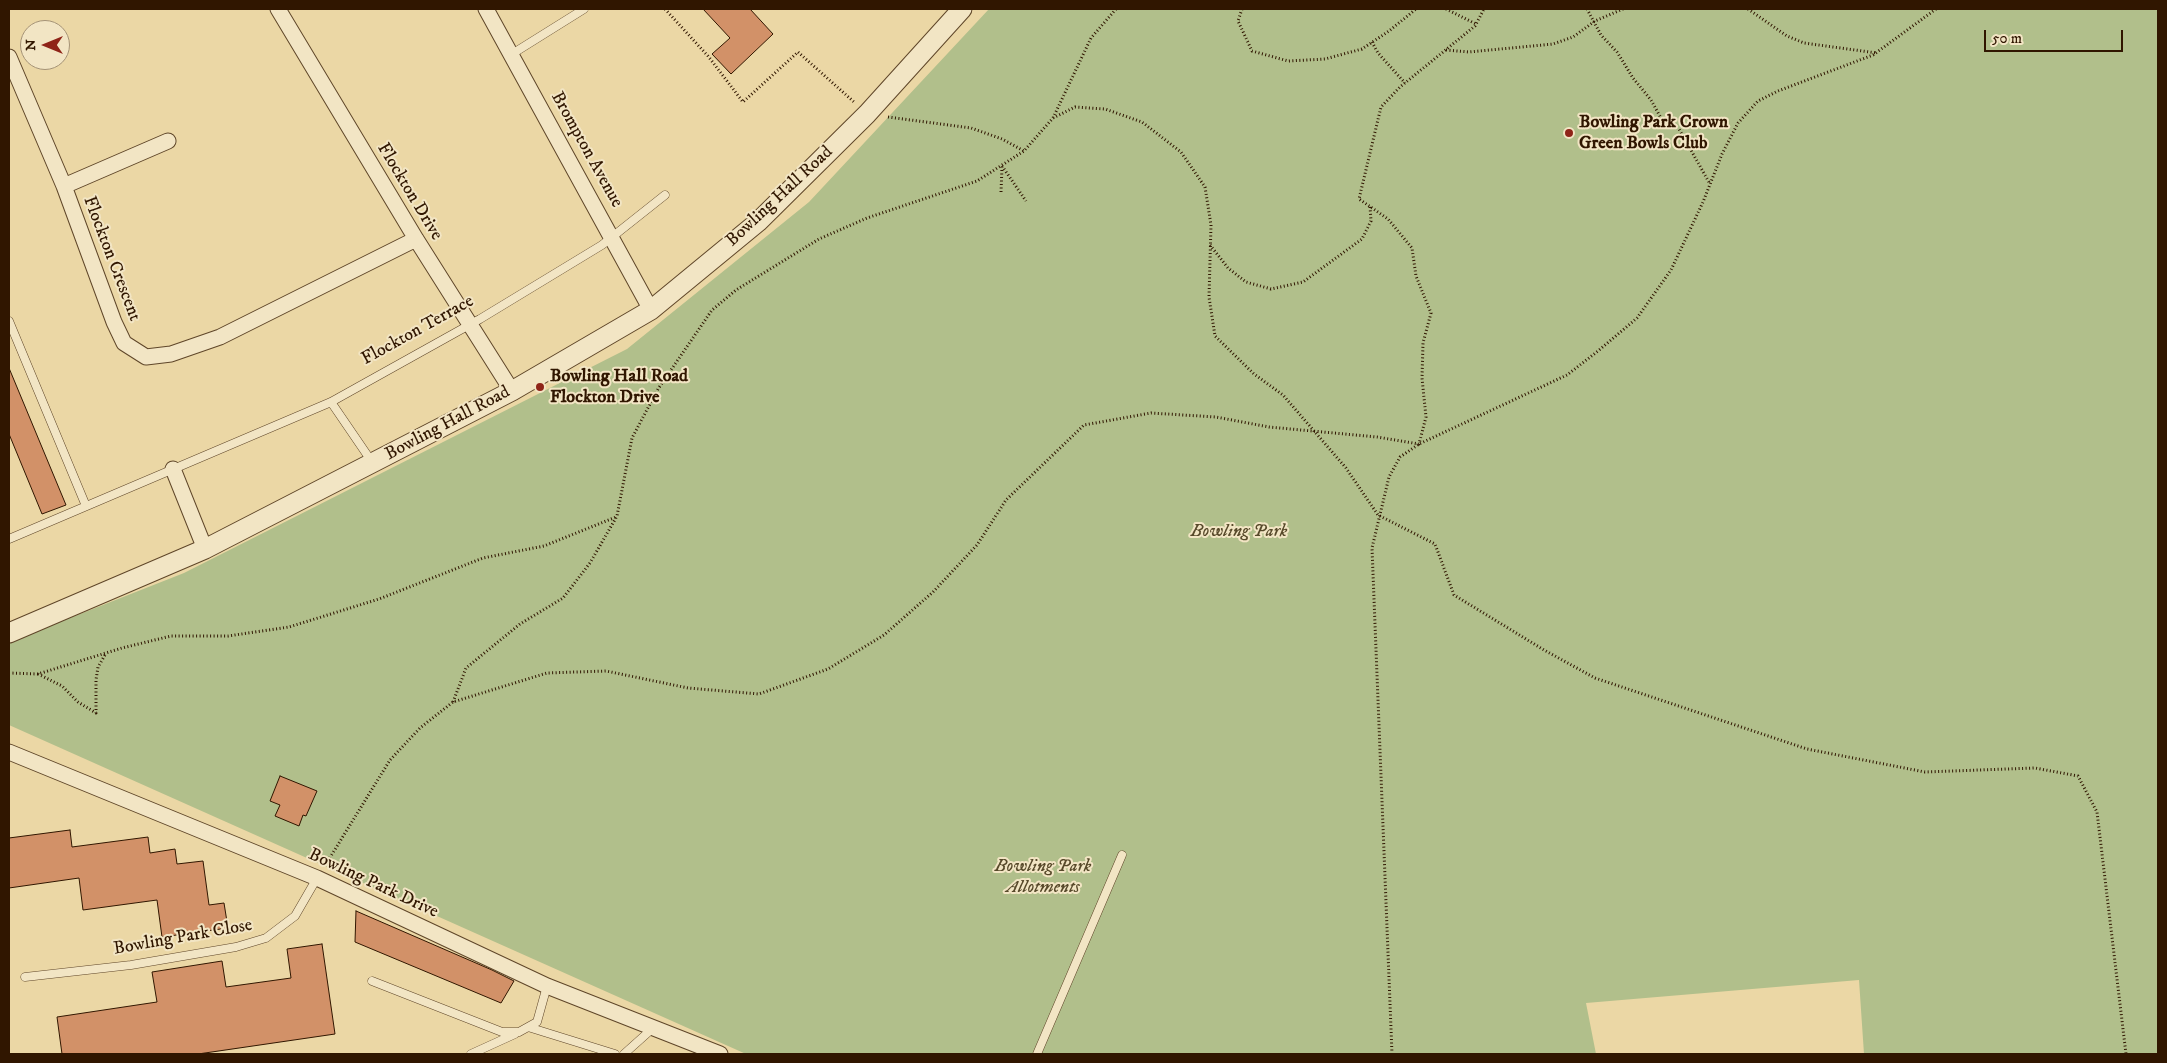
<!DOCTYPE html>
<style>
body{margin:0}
#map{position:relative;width:2167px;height:1063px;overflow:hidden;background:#ebd7a5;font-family:"IM FELL DW Pica",serif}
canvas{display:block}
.frame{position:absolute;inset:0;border:10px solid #301600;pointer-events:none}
.north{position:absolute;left:20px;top:20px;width:50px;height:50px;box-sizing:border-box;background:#f2e5c4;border:1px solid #a49276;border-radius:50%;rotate:270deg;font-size:14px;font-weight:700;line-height:20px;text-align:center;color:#301600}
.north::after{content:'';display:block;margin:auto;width:18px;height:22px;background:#8f2418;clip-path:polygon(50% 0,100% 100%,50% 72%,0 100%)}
.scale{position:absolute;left:1984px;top:30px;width:139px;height:22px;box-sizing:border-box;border:2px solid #301600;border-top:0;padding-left:6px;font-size:15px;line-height:18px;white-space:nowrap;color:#301600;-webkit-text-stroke:4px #f2e5c4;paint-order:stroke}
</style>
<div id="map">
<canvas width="2167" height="1063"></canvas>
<div class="frame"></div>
<div class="north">N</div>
<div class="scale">50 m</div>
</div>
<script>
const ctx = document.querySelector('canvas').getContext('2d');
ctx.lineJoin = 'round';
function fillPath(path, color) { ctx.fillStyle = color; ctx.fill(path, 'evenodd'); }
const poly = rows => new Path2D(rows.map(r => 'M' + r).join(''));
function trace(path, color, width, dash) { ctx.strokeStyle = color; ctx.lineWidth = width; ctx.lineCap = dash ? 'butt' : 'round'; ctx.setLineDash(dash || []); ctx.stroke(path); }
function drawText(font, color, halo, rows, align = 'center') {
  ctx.font = font + ' "IM FELL DW Pica",serif'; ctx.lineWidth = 4; ctx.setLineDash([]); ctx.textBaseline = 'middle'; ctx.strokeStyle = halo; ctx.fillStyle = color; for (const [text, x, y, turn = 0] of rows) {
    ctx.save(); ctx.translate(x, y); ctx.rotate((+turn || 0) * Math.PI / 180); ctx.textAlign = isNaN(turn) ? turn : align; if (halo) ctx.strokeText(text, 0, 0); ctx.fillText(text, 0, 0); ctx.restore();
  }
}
fillPath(poly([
 [989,9,2158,9,2158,1054,1864,1054,1859,980,1586,1003,1596,1054,746,1054,9,725,9,642,184,573,627,349,809,202]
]), '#b1bf8b');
const building = poly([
 [703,9,750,9,773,34,731,74,712,54,730,38,703,9],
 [9,368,66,505,42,514,9,434,9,368],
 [280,776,317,791,306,816,303,815,299,826,275,816,280,805,270,801,280,776],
 [70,830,72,847,148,837,150,853,175,849,177,864,203,861,209,905,224,903,228,928,162,937,157,900,83,910,79,878,9,888,9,838,70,830],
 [356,911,492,970,514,981,501,1003,355,942,356,911],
 [322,944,335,1034,198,1054,62,1054,57,1017,157,1002,152,972,222,961,226,987,291,978,287,949,322,944]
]);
fillPath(building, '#d29168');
trace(building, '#301600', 1);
const service = poly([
 [512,54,584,9],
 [9,321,86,506],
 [331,402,372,462],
 [9,539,331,402,480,319,602,245,665,195],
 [25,977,131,965,236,947,266,938,295,916,317,878],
 [372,981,502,1032,519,1032,537,1022,547,986],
 [528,1027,615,1054],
 [471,1054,515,1034],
 [624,1054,653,1028],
 [1037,1054,1122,855]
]);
const minor = poly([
 [278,9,416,239,512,391],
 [486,9,651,310],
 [9,57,64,186,114,322,124,343,146,357,171,354,220,337,416,239],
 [64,186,168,141],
 [173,469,205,549],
 [9,752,317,878,547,986,720,1054]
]);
const tertiary = poly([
 [9,633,205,549,512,391,651,310,758,222,867,114,962,9]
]);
trace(service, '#5f4629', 9);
trace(minor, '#5f4629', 17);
trace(tertiary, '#5f4629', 21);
trace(poly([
 [665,9,708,56,743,102,798,52,854,102],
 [1242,9,1238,21,1252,51,1288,61,1325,59,1362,49,1389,31,1416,9],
 [1446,9,1476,24],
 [1587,9,1601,35,1617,52,1633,78,1651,100,1661,118,1679,129,1710,184],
 [1748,9,1787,36,1804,43,1877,53],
 [1372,42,1378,53,1405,83],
 [1446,50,1469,52,1553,44,1573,37,1595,21,1623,9],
 [888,117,971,128,1002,139,1024,151],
 [1053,118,1075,107,1105,109,1142,122,1181,152,1205,187,1211,225,1209,297,1215,336,1254,374,1283,395,1346,468,1378,515,1435,544,1454,595,1544,650,1595,678,1807,749,1925,772,2035,768,2078,776,2097,812,2126,1054],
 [1002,166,1026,201],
 [1001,192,1002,167],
 [1210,245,1228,268,1246,282,1271,289,1303,282,1362,239,1371,221,1370,206],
 [9,673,38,674,122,648,171,636,228,636,289,627,379,599,483,558,544,546,616,517],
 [38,674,62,686,78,702,96,713,96,680,98,667,105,655],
 [453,702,466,668,520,624,563,598,590,563,617,516,632,438,658,389,712,310,736,290,819,239,867,218,977,181,1024,151,1053,118,1091,38,1116,9],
 [326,864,390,760,420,728,453,702,547,673,606,671,688,688,759,694,828,669,884,635,933,592,977,545,1006,500,1084,425,1151,413,1216,417,1269,427,1377,437,1419,444,1426,417,1422,378,1423,343,1431,313,1416,276,1412,248,1388,219,1359,199,1381,107,1400,87,1475,26,1484,9],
 [1392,1054,1372,548,1389,477,1400,457,1419,444,1567,375,1598,351,1637,318,1671,270,1703,202,1722,154,1738,123,1758,101,1778,91,1873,55,1936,9]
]), '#301600', 3, [1, 2.5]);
trace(service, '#f2e5c4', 8);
trace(minor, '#f2e5c4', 15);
trace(tertiary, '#f2e5c4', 19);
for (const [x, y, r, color] of [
 [1569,133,5,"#8f2418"],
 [540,387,5,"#8f2418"]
]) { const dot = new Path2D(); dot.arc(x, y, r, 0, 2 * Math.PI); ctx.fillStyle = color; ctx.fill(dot); trace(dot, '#f2e5c4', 2); }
drawText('bold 18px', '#301600', '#f2e5c4', [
 ["Bowling Park Crown",1579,123],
 ["Green Bowls Club",1579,144],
 ["Bowling Hall Road",550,377],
 ["Flockton Drive",550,398]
], 'left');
drawText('18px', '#301600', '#f2e5c4', [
 ["Brompton Avenue",586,150,61],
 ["Flockton Drive",409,192,59],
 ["Bowling Hall Road",780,197,-43],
 ["Flockton Crescent",111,259,69],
 ["Flockton Terrace",418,331,-29],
 ["Bowling Hall Road",448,424,-28],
 ["Bowling Park Drive",373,884,25],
 ["Bowling Park Close",183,938,-10]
]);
drawText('italic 18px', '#57492a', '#f2e5c4', [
 ["Bowling Park",1239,532],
 ["Bowling Park",1043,867],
 ["Allotments",1043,888]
]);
</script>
